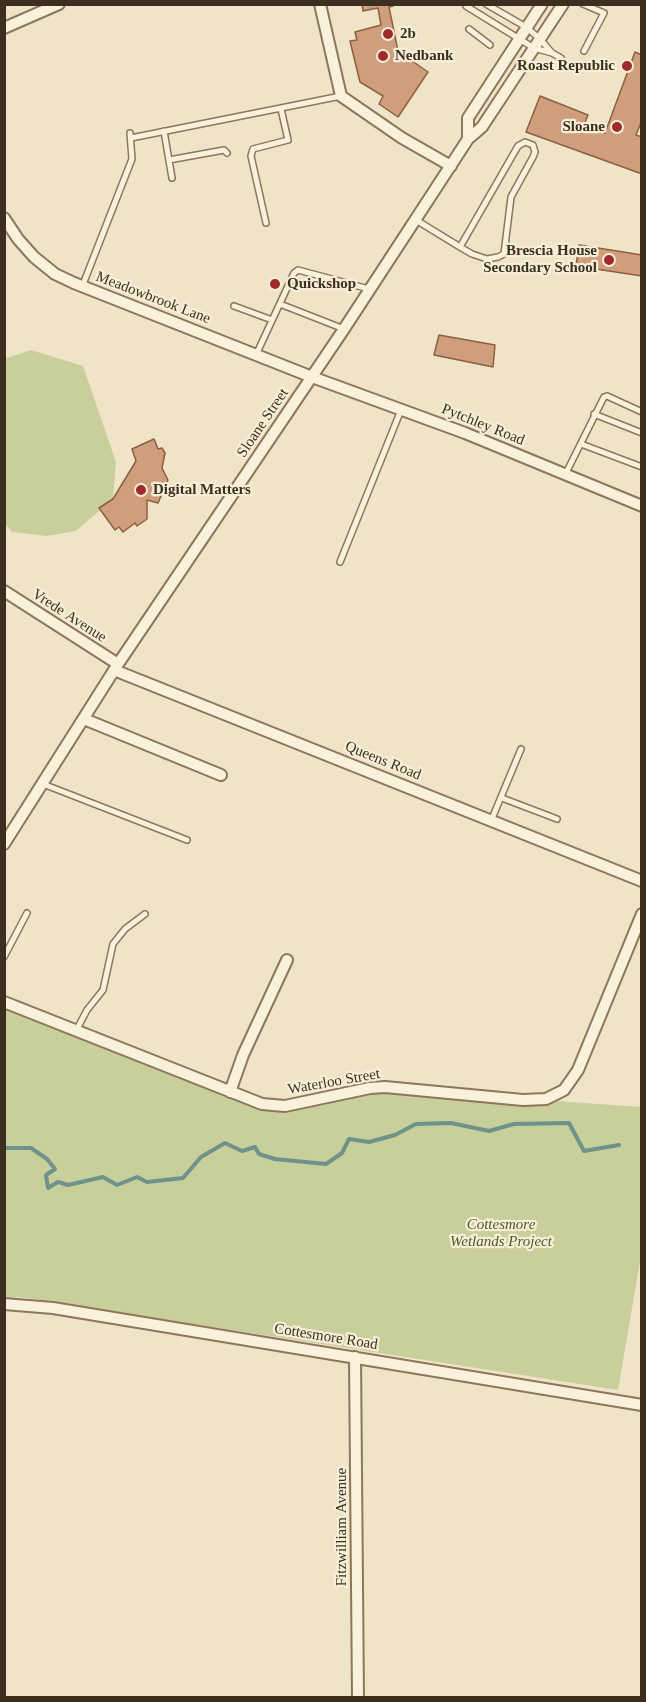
<!DOCTYPE html>
<style>
body{margin:0}
#map{position:relative;width:646px;height:1702px;overflow:hidden;background:#f0e4c8;font-family:"Times New Roman",serif}
canvas{display:block}
.frame{position:absolute;inset:0;border:6px solid #3d2e20;pointer-events:none}
</style>
<div id="map">
<canvas width="646" height="1702"></canvas>
<div class="frame"></div>
</div>
<script>
const ctx = document.querySelector('canvas').getContext('2d');
ctx.lineJoin = 'round';
function fillPath(path, color) { ctx.fillStyle = color; ctx.fill(path, 'evenodd'); }
const poly = rows => new Path2D(rows.map(r => 'M' + r).join(''));
function trace(path, color, width, dash) { ctx.strokeStyle = color; ctx.lineWidth = width; ctx.lineCap = dash ? 'butt' : 'round'; ctx.setLineDash(dash || []); ctx.stroke(path); }
function drawText(font, color, halo, rows, align = 'center') {
  ctx.font = font + ' "Times New Roman",serif'; ctx.lineWidth = 4.5; ctx.setLineDash([]); ctx.textBaseline = 'middle'; ctx.strokeStyle = halo; ctx.fillStyle = color; for (const [text, x, y, turn = 0] of rows) {
    ctx.save(); ctx.translate(x, y); ctx.rotate((+turn || 0) * Math.PI / 180); ctx.textAlign = isNaN(turn) ? turn : align; if (halo) ctx.strokeText(text, 0, 0); ctx.fillText(text, 0, 0); ctx.restore();
  }
}
fillPath(poly([
 [31,350,83,366,116,462,113,499,76,531,47,536,12,532,5,524,4,359],
 [5,1007,282,1105,371,1088,641,1107,641,1256,618,1390,19,1297,5,1298]
]), '#c9cf9b');
trace(poly([
 [4,1148,31,1148,47,1159,55,1169,46,1175,48,1188,58,1182,68,1185,103,1177,117,1185,137,1177,147,1182,183,1178,201,1157,225,1143,242,1151,255,1147,259,1154,275,1159,326,1164,342,1153,349,1139,369,1142,395,1135,416,1124,451,1123,489,1131,514,1124,569,1123,584,1151,619,1145]
]), '#6f938a', 4);
const building = poly([
 [362,4,393,4,393,6,389,7,398,51,428,72,398,117,379,104,383,96,360,82,350,41,357,40,355,32,381,25,378,8,363,11,362,4],
 [635,52,642,55,642,120,636,135,642,137,642,174,526,132,540,96,588,115,584,125,605,133,635,52],
 [579,245,642,255,642,276,576,266,579,245],
 [439,335,495,345,493,367,434,355,439,335],
 [154,439,158,449,162,448,165,453,162,468,168,480,158,503,147,500,147,519,137,526,135,523,123,532,119,527,115,530,99,508,113,499,136,461,132,449,154,439]
]);
fillPath(building, '#cf9f7d');
trace(building, '#8d5f41', 1.5);
const lane = poly([
 [467,4,466,6,534,48,552,53,561,58],
 [486,4,526,27,540,39,552,53],
 [583,4,604,13,584,51],
 [469,29,490,45],
 [164,131,172,178],
 [131,138,341,96],
 [169,160,224,150,227,153],
 [416,220,460,247,472,254,487,259,498,257,504,254,511,197,533,157,535,152,533,145,525,142,518,146,460,247],
 [266,223,251,156,253,149,288,140,281,109],
 [82,287,132,159,130,133],
 [280,304,344,329],
 [234,306,272,320],
 [256,355,294,273,298,270,369,289],
 [594,414,642,433],
 [581,444,642,467],
 [565,475,604,397,607,396,642,412],
 [340,562,401,410],
 [43,784,187,840],
 [502,798,557,819],
 [491,821,521,749],
 [4,957,27,913],
 [77,1029,87,1010,103,990,113,944,125,929,145,914]
]);
const street = poly([
 [320,4,341,96,402,138,451,166],
 [4,28,59,4],
 [468,139,468,118,542,4],
 [4,218,18,239,34,257,55,274,74,283,312,377,465,433,642,506],
 [4,591,118,664],
 [114,670,642,881],
 [84,719,221,775],
 [4,844,118,664,344,329,468,139,482,127,563,4],
 [4,1002,262,1104,285,1106,370,1088,385,1087,523,1100,546,1099,564,1090,578,1070,642,914],
 [230,1092,243,1055,287,960],
 [4,1304,53,1308,642,1405],
 [355,1357,358,1698]
]);
trace(lane, '#8d765c', 8);
trace(street, '#8d765c', 14);
trace(lane, '#faf1dc', 5);
trace(street, '#faf1dc', 10);
for (const [x, y, r, color] of [
 [388,34,6,"#9e2a2b"],
 [383,56,6,"#9e2a2b"],
 [627,66,6,"#9e2a2b"],
 [617,127,6,"#9e2a2b"],
 [609,260,6,"#9e2a2b"],
 [275,284,6,"#9e2a2b"],
 [141,490,6,"#9e2a2b"]
]) { const dot = new Path2D(); dot.arc(x, y, r, 0, 2 * Math.PI); ctx.fillStyle = color; ctx.fill(dot); trace(dot, '#f7eed8', 2); }
drawText('bold 15px', '#3d2e20', '#f7eed8', [
 ["2b",400,34],
 ["Nedbank",395,56],
 ["Roast Republic",615,66,"right"],
 ["Sloane",605,127,"right"],
 ["Brescia House",597,251,"right"],
 ["Secondary School",597,268,"right"],
 ["Quickshop",287,284],
 ["Digital Matters",153,490]
], 'left');
drawText('15px', '#3d2e20', '#f7eed8', [
 ["Meadowbrook Lane",153,298,21],
 ["Sloane Street",263,423,-56],
 ["Pytchley Road",483,425,22],
 ["Vrede Avenue",69,616,33],
 ["Queens Road",383,761,22],
 ["Waterloo Street",334,1082,-10],
 ["Cottesmore Road",326,1337,9],
 ["Fitzwilliam Avenue",342,1527,-90]
]);
drawText('italic 15px', '#4d5a26', '#f7eed8', [
 ["Cottesmore",501,1225],
 ["Wetlands Project",501,1242]
]);
</script>
